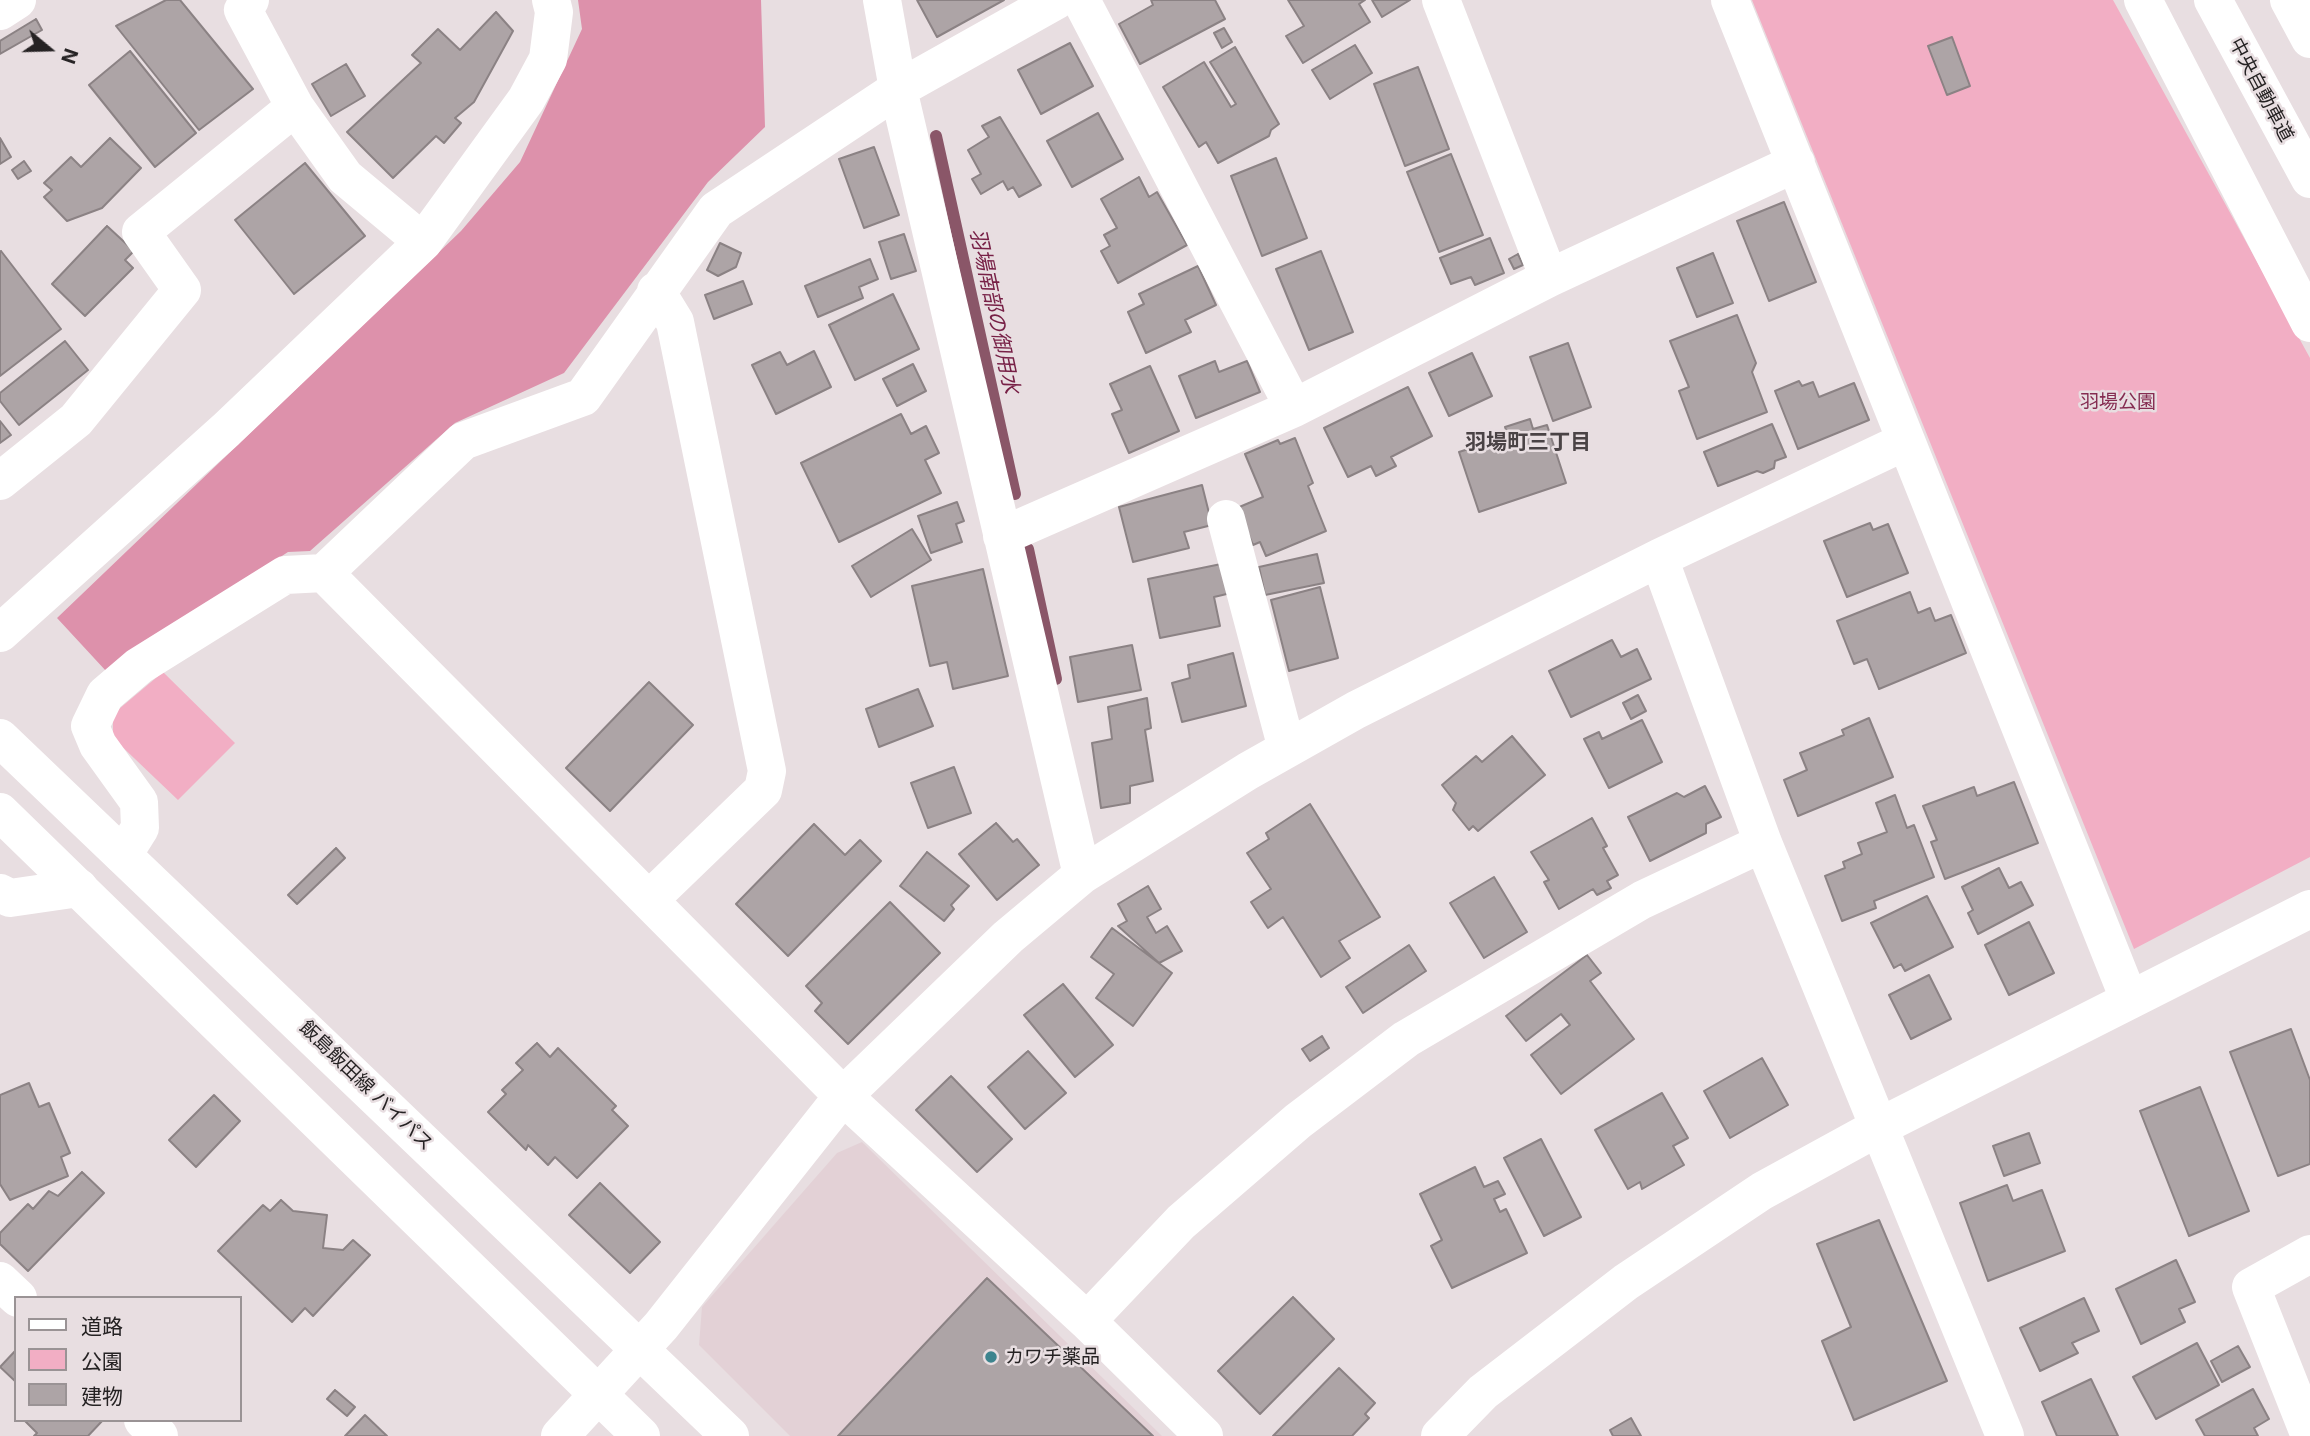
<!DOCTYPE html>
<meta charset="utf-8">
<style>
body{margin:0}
#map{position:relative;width:2310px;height:1436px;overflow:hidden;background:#e8dee1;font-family:Inter,"Noto Sans JP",sans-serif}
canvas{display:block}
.legend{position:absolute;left:14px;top:1296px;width:228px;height:126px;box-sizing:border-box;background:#e8dee1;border:2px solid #9a9395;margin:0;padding:9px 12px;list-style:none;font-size:21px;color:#252223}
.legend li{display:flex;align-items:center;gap:14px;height:35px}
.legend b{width:35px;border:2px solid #9a9395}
.north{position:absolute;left:14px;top:14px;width:70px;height:70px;-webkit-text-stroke:5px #e8dee1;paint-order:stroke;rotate:109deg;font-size:19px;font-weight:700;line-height:28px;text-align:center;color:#252223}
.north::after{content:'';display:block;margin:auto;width:24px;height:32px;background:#252223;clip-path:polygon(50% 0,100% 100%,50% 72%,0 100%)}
</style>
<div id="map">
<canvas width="2310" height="1436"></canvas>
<ul class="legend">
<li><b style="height:9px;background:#fff"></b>道路</li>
<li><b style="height:19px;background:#f2aec4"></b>公園</li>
<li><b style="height:19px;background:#ada4a6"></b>建物</li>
</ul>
<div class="north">N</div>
</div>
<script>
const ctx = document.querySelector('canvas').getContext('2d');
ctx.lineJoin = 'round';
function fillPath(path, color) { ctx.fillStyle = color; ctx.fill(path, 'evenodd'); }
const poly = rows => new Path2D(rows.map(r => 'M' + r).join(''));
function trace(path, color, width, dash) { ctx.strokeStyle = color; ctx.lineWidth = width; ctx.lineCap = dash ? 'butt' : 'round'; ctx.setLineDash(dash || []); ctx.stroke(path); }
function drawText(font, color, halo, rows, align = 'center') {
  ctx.font = font + ' Inter,"Noto Sans JP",sans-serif'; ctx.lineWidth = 5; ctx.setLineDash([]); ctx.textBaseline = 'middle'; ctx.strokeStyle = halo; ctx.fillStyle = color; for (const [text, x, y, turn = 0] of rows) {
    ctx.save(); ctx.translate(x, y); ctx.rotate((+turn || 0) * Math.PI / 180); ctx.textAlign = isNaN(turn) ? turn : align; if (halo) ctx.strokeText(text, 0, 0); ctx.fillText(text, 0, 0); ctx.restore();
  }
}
fillPath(poly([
 [862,1142,1162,1436,790,1436,699,1345,702,1307,837,1153]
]), '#e3d1d6');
fillPath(poly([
 [1752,0,2113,0,2310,358,2310,857,2134,949],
 [163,672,235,743,178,800,113,738,113,714]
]), '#f2aec4');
fillPath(poly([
 [578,0,761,0,765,127,708,182,564,373,455,423,310,551,288,552,106,671,57,618,461,231,520,162,582,29]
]), '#dd91ab');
trace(poly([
 [936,136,1015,494],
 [1028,549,1056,679]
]), '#8a5668', 12);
const building = poly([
 [166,0,180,0,253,89,199,130,116,26,166,0],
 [917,0,1004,0,937,37,917,0],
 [1151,0,1215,0,1225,19,1140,64,1119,24,1153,5,1151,0],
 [1288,0,1365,0,1359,4,1370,22,1303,63,1286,36,1304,26,1288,0],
 [1372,0,1410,0,1382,17,1372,0],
 [496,12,513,31,474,102,455,118,461,123,444,143,436,136,393,178,347,132,421,63,412,55,438,29,460,50,496,12],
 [36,19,42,30,0,54,0,41,36,19],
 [1224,28,1232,42,1222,48,1214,33,1224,28],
 [1952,37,1970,86,1947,95,1928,46,1952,37],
 [1070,43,1093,86,1041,114,1018,70,1070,43],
 [1355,45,1372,73,1330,99,1312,70,1355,45],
 [1235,47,1279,124,1271,130,1269,136,1218,163,1206,142,1199,147,1163,87,1204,62,1231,107,1236,104,1210,62,1235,47],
 [130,51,196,133,155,167,89,85,130,51],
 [346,64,365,96,331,116,312,84,346,64],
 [1418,67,1449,149,1405,166,1374,84,1418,67],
 [1098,113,1123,159,1072,187,1047,141,1098,113],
 [1000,117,1041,185,1019,197,1013,187,1008,190,1003,181,981,194,972,179,981,174,968,150,989,137,982,126,1000,117],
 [0,138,11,157,0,164,0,138],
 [110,138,141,168,102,208,67,221,44,197,52,190,44,183,71,157,81,167,110,138],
 [874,147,899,215,864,228,839,159,874,147],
 [1451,154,1483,235,1439,252,1407,172,1451,154],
 [1276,158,1307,238,1262,256,1231,176,1276,158],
 [24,161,31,171,18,179,12,170,24,161],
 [305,163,365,236,294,294,235,220,305,163],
 [1139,177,1149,197,1157,192,1187,245,1118,283,1101,251,1110,246,1104,235,1117,228,1101,199,1139,177],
 [1784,202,1816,282,1769,301,1737,221,1784,202],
 [107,226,134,251,125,260,133,268,85,316,52,284,107,226],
 [904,234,916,271,891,279,879,242,904,234],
 [1490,238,1504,273,1475,285,1471,277,1451,284,1440,258,1490,238],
 [720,243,741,253,736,267,718,276,707,270,720,243],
 [1,251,61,329,0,376,0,252,1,251],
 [1321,251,1353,332,1309,350,1276,269,1321,251],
 [1713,253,1733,303,1697,317,1677,268,1713,253],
 [1518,254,1523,265,1514,269,1509,259,1518,254],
 [870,259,878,279,859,287,863,298,818,317,805,286,870,259],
 [1198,266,1216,305,1185,320,1191,332,1146,353,1128,312,1144,304,1139,294,1198,266],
 [743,281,752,304,714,319,705,295,743,281],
 [893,294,919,349,855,380,829,325,893,294],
 [1737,315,1756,363,1752,372,1767,412,1697,439,1679,391,1689,387,1670,341,1737,315],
 [65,341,88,370,19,425,0,401,0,393,65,341],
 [1568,343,1591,407,1553,421,1530,357,1568,343],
 [814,351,831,387,776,414,752,365,780,352,787,365,814,351],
 [1472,353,1492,396,1449,416,1429,373,1472,353],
 [1215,361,1219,372,1247,361,1260,392,1196,418,1179,376,1215,361],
 [913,364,926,391,897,406,883,379,913,364],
 [1150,366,1179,431,1129,453,1112,414,1122,410,1110,384,1150,366],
 [1799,381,1802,386,1813,382,1819,397,1854,383,1869,420,1798,449,1775,391,1799,381],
 [1408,387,1432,436,1391,457,1396,466,1376,476,1371,466,1348,477,1324,428,1408,387],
 [901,414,911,434,926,426,939,453,925,460,941,493,839,542,801,463,901,414],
 [1530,419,1533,429,1547,425,1566,483,1479,512,1459,452,1508,436,1505,427,1530,419],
 [0,421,11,435,0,443,0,421],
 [1772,424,1786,457,1775,461,1774,468,1763,473,1757,471,1718,486,1704,452,1772,424],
 [1295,438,1313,483,1308,486,1326,531,1266,556,1260,542,1253,545,1237,508,1263,497,1245,454,1278,440,1280,444,1295,438],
 [1202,485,1212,525,1184,532,1189,548,1133,562,1119,507,1202,485],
 [957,502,964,521,956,524,962,542,931,553,918,516,957,502],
 [1870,523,1873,530,1888,524,1908,573,1847,597,1824,541,1870,523],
 [912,529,931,560,871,597,852,566,912,529],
 [1317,554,1324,583,1265,595,1259,567,1317,554],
 [1226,563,1231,593,1214,597,1220,626,1160,638,1148,579,1226,563],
 [983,569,1008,676,953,689,947,662,930,666,912,586,983,569],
 [1320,587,1338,658,1289,671,1271,600,1320,587],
 [1910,592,1918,613,1930,608,1935,621,1951,615,1966,653,1879,689,1867,659,1854,664,1837,621,1910,592],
 [1612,640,1621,657,1637,649,1651,679,1571,717,1549,671,1612,640],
 [1132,645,1141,690,1078,702,1070,657,1132,645],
 [1233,653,1246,706,1182,722,1172,683,1190,678,1188,665,1233,653],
 [649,682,693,725,610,811,566,768,649,682],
 [918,689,933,726,879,747,866,709,918,689],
 [1638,695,1646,711,1631,719,1623,703,1638,695],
 [1147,698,1151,728,1145,730,1153,781,1130,786,1130,803,1101,808,1092,743,1112,739,1108,707,1147,698],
 [1869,718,1893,777,1798,816,1784,780,1807,770,1800,753,1844,735,1842,730,1869,718],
 [1642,720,1662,762,1609,788,1584,739,1599,732,1602,739,1642,720],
 [1512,736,1545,775,1478,831,1473,826,1469,830,1453,810,1456,803,1442,785,1476,756,1482,762,1512,736],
 [954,767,971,813,928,828,911,783,954,767],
 [2014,782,2038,843,1945,879,1931,842,1937,840,1923,806,1974,787,1977,796,2014,782],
 [1705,786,1721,817,1706,824,1706,833,1650,861,1628,817,1677,793,1684,797,1705,786],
 [1895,795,1907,828,1914,825,1934,877,1874,901,1876,908,1842,921,1825,876,1845,868,1843,862,1862,854,1858,843,1887,832,1876,803,1895,795],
 [1310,804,1380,917,1339,941,1350,958,1321,977,1283,917,1268,928,1251,902,1271,889,1247,853,1269,839,1266,833,1310,804],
 [1592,818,1607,846,1603,848,1618,875,1607,881,1611,888,1597,895,1593,889,1559,909,1544,882,1549,880,1531,852,1592,818],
 [996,823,1013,842,1017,839,1039,865,997,900,959,854,996,823],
 [814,824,845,855,860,840,881,861,788,956,736,904,814,824],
 [336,848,345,858,297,904,288,895,336,848],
 [927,852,969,886,951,905,954,909,944,921,900,886,927,852],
 [1999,868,2009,888,2021,882,2033,905,1978,934,1968,913,1973,910,1962,887,1999,868],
 [1494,877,1527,932,1484,958,1450,903,1494,877],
 [1148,886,1161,909,1147,917,1156,933,1167,926,1182,951,1159,963,1118,926,1127,921,1118,904,1148,886],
 [1927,896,1953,947,1905,971,1901,964,1894,968,1871,923,1927,896],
 [890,902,940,953,848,1044,815,1011,822,1003,806,986,890,902],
 [2029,922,2054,973,2009,995,1985,945,2029,922],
 [1112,928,1172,973,1133,1026,1096,998,1114,974,1091,957,1112,928],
 [1409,945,1426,971,1363,1013,1346,987,1409,945],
 [1587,955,1601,973,1590,981,1634,1039,1561,1094,1531,1055,1570,1025,1561,1014,1526,1041,1506,1016,1587,955],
 [1929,975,1951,1019,1911,1039,1889,995,1929,975],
 [1063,984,1113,1045,1075,1077,1024,1015,1063,984],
 [2291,1029,2310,1080,2310,1164,2278,1176,2230,1052,2291,1029],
 [1322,1036,1329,1048,1310,1061,1302,1049,1322,1036],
 [537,1043,550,1057,558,1048,616,1106,612,1110,628,1126,577,1178,555,1157,548,1165,528,1145,526,1150,488,1112,506,1094,502,1090,523,1070,516,1063,537,1043],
 [1028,1051,1066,1093,1025,1129,988,1087,1028,1051],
 [1762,1058,1788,1105,1730,1138,1704,1091,1762,1058],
 [951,1076,1012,1139,977,1172,916,1110,951,1076],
 [29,1083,39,1107,49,1103,70,1153,61,1157,68,1176,10,1200,0,1184,0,1095,29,1083],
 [2200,1087,2249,1211,2189,1236,2140,1111,2200,1087],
 [1662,1093,1688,1138,1673,1146,1684,1165,1642,1189,1640,1182,1628,1189,1595,1130,1662,1093],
 [214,1095,240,1121,196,1167,169,1140,214,1095],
 [2029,1133,2040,1163,2004,1176,1993,1146,2029,1133],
 [1541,1139,1581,1217,1544,1236,1504,1158,1541,1139],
 [1475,1167,1484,1187,1498,1181,1505,1194,1494,1199,1500,1212,1506,1209,1527,1253,1452,1288,1431,1246,1442,1240,1420,1194,1475,1167],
 [82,1172,104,1193,28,1271,0,1244,0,1233,28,1204,33,1209,49,1191,58,1196,82,1172],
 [600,1183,660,1242,630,1273,569,1215,600,1183],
 [2007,1185,2013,1201,2042,1190,2065,1251,1988,1281,1960,1203,2007,1185],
 [281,1200,293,1211,327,1215,323,1248,343,1250,353,1240,370,1255,313,1316,305,1308,292,1322,218,1251,263,1205,270,1211,281,1200],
 [1879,1220,1947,1381,1854,1420,1822,1341,1851,1327,1817,1244,1879,1220],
 [2176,1260,2195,1302,2179,1309,2185,1322,2141,1344,2116,1289,2176,1260],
 [987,1278,1153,1436,838,1436,987,1278],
 [1293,1297,1334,1339,1260,1414,1218,1371,1293,1297],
 [2084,1298,2099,1331,2072,1343,2078,1353,2040,1371,2020,1328,2084,1298],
 [2197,1343,2219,1385,2156,1419,2133,1377,2197,1343],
 [2238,1346,2250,1367,2222,1382,2211,1361,2238,1346],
 [16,1350,16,1382,0,1367,16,1350],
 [1339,1368,1375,1403,1365,1414,1369,1418,1352,1436,1273,1436,1339,1368],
 [2091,1379,2118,1436,2057,1436,2042,1402,2091,1379],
 [2253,1389,2269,1419,2254,1428,2258,1436,2205,1436,2196,1420,2253,1389],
 [335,1390,355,1407,347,1416,327,1399,335,1390],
 [365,1415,387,1436,345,1436,365,1415],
 [1631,1418,1641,1436,1613,1436,1610,1430,1631,1418],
 [24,1420,103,1420,88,1436,34,1436,37,1433,24,1420]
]);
fillPath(building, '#ada4a6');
trace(building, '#8b8284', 2);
trace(poly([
 [250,0,243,10,295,107,345,177,423,242],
 [882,0,898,89,1082,875],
 [1057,0,898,89,716,210,583,397,463,441,324,573,843,1096,1087,1321,1204,1436],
 [1081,0,1294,408],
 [1441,0,1549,278],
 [1730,0,2129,999],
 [2143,0,2310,323],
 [0,11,17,0],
 [0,481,76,420,182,290,141,232,295,107],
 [1226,519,1287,749],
 [1002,536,1294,408,1549,278,1796,163],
 [1659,558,1763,843,2005,1436],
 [0,633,226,430,423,242,526,100,548,59,554,12,551,0],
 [123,855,140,828,139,802,98,745,90,726,105,695,139,666,285,575,324,573],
 [0,893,10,898,79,888],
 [650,899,763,790,767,771,675,322,656,291],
 [0,1281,18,1298],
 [1087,1321,1181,1222,1298,1121,1406,1039,1642,900,1763,843],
 [143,1420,159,1436],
 [560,1436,661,1326,843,1096,1008,937,1082,875,1248,771,1356,710,1659,558,1906,441],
 [1440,1436,1483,1392,1626,1282,1762,1191,1877,1128,2310,909],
 [2310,1436,2251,1287,2310,1254]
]), '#fff', 38);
trace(poly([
 [0,738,730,1436],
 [0,812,641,1436]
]), '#fff', 38);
trace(poly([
 [2213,0,2310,179],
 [2289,0,2310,39]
]), '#fff', 38);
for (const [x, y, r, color] of [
 [991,1357,7,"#3d848e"]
]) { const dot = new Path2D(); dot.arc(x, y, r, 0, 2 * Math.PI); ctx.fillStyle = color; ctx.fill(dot); trace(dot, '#e8dee1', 2.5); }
drawText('19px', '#252223', '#e8dee1', [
 ["中央自動車道",2261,90,62],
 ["飯島飯田線 バイパス",366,1086,44]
]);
drawText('19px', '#852c51', '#e8dee1', [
 ["羽場公園",2118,402]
]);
drawText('19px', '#252223', '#e8dee1', [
 ["カワチ薬品",1005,1357]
], 'left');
drawText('italic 21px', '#772046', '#e8dee1', [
 ["羽場南部の御用水",994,311,78]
]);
drawText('bold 21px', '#4a4345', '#e8dee1', [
 ["羽場町三丁目",1528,443]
]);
</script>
